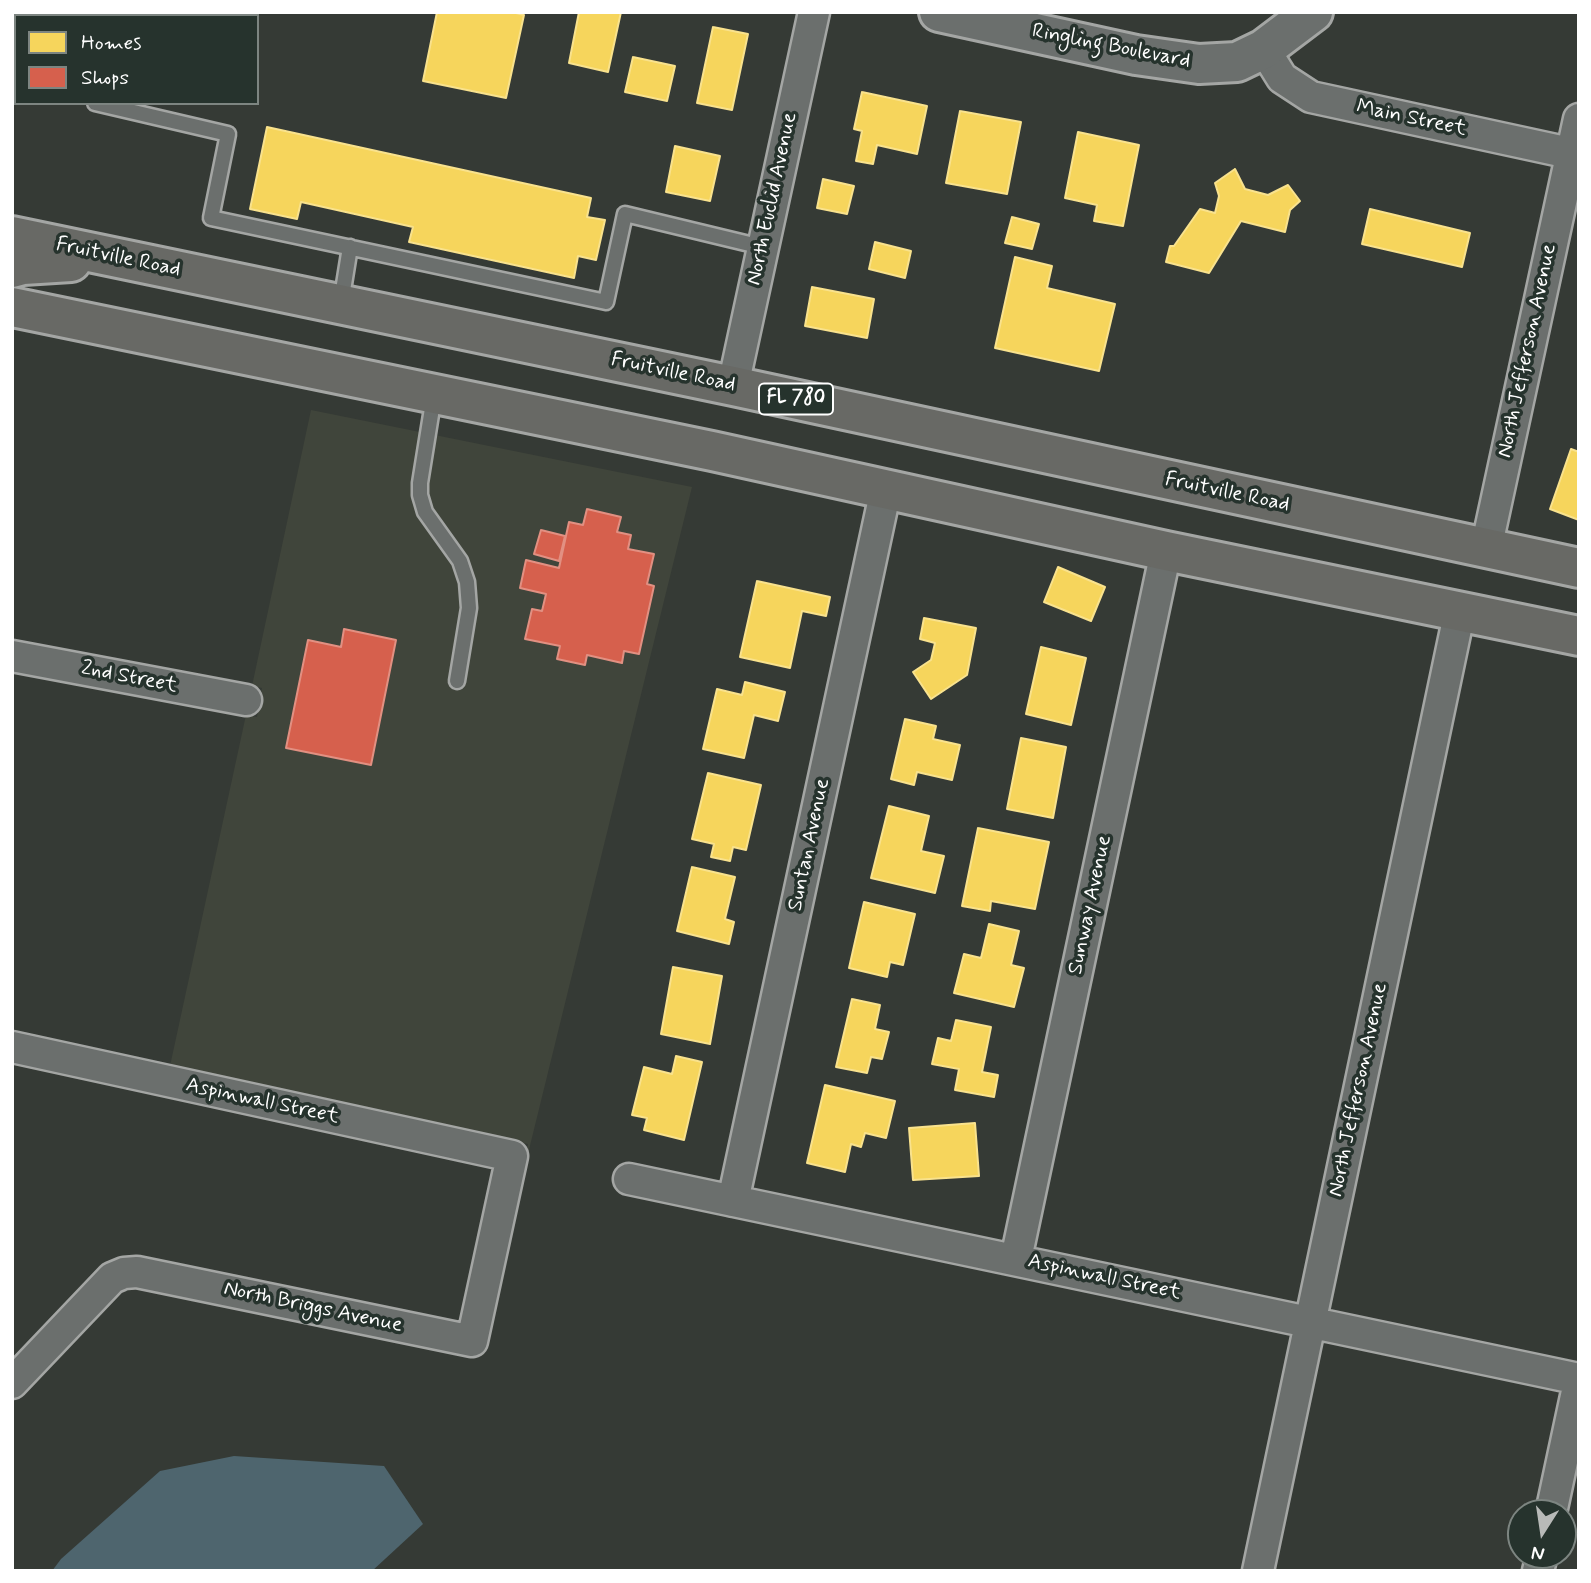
<!DOCTYPE html>
<style>
body{margin:0}
#map{position:relative;width:1591px;height:1583px;overflow:hidden;background:#353a35;font-family:Mynerve,sans-serif}
canvas{display:block}
.frame{position:absolute;inset:0;border:14px solid #fff;pointer-events:none}
.legend{position:absolute;left:14px;top:14px;width:245px;height:91px;box-sizing:border-box;background:#26332d;border:2px solid #7d8581;margin:0;padding:9px 12px;list-style:none;font-size:21px;color:#fff}
.legend li{display:flex;align-items:center;gap:14px;height:35px}
.legend b{width:35px;border:2px solid #7d8581}
.north{position:absolute;left:1507px;top:1499px;width:70px;height:70px;box-sizing:border-box;background:#26332d;border:2px solid #7d8581;border-radius:50%;rotate:192deg;font-size:19px;font-weight:700;line-height:28px;text-align:center;color:#fff}
.north::after{content:'';display:block;margin:auto;width:24px;height:32px;background:#b8bab8;clip-path:polygon(50% 0,100% 100%,50% 72%,0 100%)}
</style>
<div id="map">
<canvas width="1591" height="1583"></canvas>
<div class="frame"></div>
<ul class="legend">
<li><b style="height:19px;background:#f6d55c"></b>Homes</li>
<li><b style="height:19px;background:#d6604d"></b>Shops</li>
</ul>
<div class="north">N</div>
</div>
<script>
const ctx = document.querySelector('canvas').getContext('2d');
ctx.lineJoin = 'round';
function fillPath(path, color) { ctx.fillStyle = color; ctx.fill(path, 'evenodd'); }
const poly = rows => new Path2D(rows.map(r => 'M' + r).join(''));
function trace(path, color, width, dash) { ctx.strokeStyle = color; ctx.lineWidth = width; ctx.lineCap = dash ? 'butt' : 'round'; ctx.setLineDash(dash || []); ctx.stroke(path); }
function drawText(font, color, halo, rows, align = 'center') {
  ctx.font = font + ' Mynerve,sans-serif'; ctx.lineWidth = 7; ctx.setLineDash([]); ctx.textBaseline = 'middle'; ctx.strokeStyle = halo; ctx.fillStyle = color; for (const [text, x, y, turn = 0] of rows) {
    ctx.save(); ctx.translate(x, y); ctx.rotate((+turn || 0) * Math.PI / 180); ctx.textAlign = isNaN(turn) ? turn : align; if (halo) ctx.strokeText(text, 0, 0); ctx.fillText(text, 0, 0); ctx.restore();
  }
}
fillPath(poly([
 [311,410,692,487,524,1170,523,1170,528,1144,170,1066,246,715,257,717,262,688,252,686]
]), '#40453b');
fillPath(poly([
 [234,1456,384,1466,423,1524,372,1571,52,1571,61,1559,160,1471]
]), '#4e656e');
const homes = poly([
 [92,12,136,12,135,16,92,16,92,12],
 [437,12,512,12,524,15,506,98,423,81,437,12],
 [579,12,621,12,608,72,569,63,579,12],
 [713,27,748,34,732,110,697,103,713,27],
 [633,57,675,66,667,101,625,92,633,57],
 [862,92,927,106,917,154,877,145,873,164,856,161,862,131,854,129,862,92],
 [960,111,1021,122,1007,194,946,183,960,111],
 [267,127,591,198,587,217,605,220,596,260,578,256,574,278,409,242,413,227,301,202,297,219,250,209,267,127],
 [1078,132,1139,145,1123,226,1094,221,1097,205,1065,198,1078,132],
 [675,146,720,156,710,201,666,192,675,146],
 [1235,169,1245,189,1268,195,1288,185,1300,201,1290,210,1285,232,1241,221,1209,273,1166,262,1170,246,1174,246,1200,209,1215,213,1219,196,1215,183,1235,169],
 [823,179,854,186,847,214,817,208,823,179],
 [1370,209,1470,233,1462,267,1362,244,1370,209],
 [1012,217,1039,224,1032,249,1005,243,1012,217],
 [875,242,911,251,905,278,869,269,875,242],
 [1015,257,1052,266,1047,288,1115,304,1099,371,995,348,1015,257],
 [812,287,874,299,867,338,805,326,812,287],
 [1571,449,1579,452,1579,520,1550,509,1571,449],
 [1058,567,1105,587,1091,621,1044,602,1058,567],
 [757,581,830,597,826,616,802,611,790,668,740,657,757,581],
 [924,618,976,628,967,675,931,699,913,672,931,660,935,643,920,639,924,618],
 [1041,647,1086,658,1071,725,1026,714,1041,647],
 [745,682,785,692,778,721,754,715,744,758,703,749,717,689,742,695,745,682],
 [905,719,936,726,933,739,960,745,952,780,917,772,914,785,891,779,905,719],
 [1021,738,1066,747,1053,818,1007,809,1021,738],
 [708,773,761,785,746,850,733,847,730,861,711,857,714,844,692,839,708,773],
 [889,806,929,816,921,851,944,856,935,893,871,878,889,806],
 [978,828,1049,842,1035,909,991,901,990,911,962,906,978,828],
 [692,867,735,877,725,919,734,922,729,944,677,931,692,867],
 [864,902,915,914,903,965,890,962,887,977,849,968,864,902],
 [989,924,1019,931,1011,965,1024,968,1014,1007,954,993,964,954,981,958,989,924],
 [673,967,722,976,710,1044,661,1034,673,967],
 [852,999,880,1005,875,1029,889,1032,882,1059,871,1057,867,1073,836,1067,852,999],
 [956,1020,991,1027,982,1072,998,1075,994,1097,955,1090,959,1069,932,1064,938,1038,951,1041,956,1020],
 [676,1056,702,1062,684,1140,644,1130,647,1118,632,1115,644,1067,672,1074,676,1056],
 [825,1085,895,1101,886,1138,865,1133,861,1147,851,1144,845,1172,807,1163,825,1085],
 [975,1123,979,1176,913,1180,909,1128,975,1123]
]);
fillPath(homes, '#f6d55c');
trace(homes, '#f9e28d', 2);
const shops = poly([
 [587,509,621,517,617,532,631,535,628,549,654,554,647,584,654,586,639,654,624,651,622,663,587,655,585,665,557,659,560,646,525,639,532,609,542,611,546,594,520,588,526,560,559,568,569,522,583,525,587,509],
 [541,530,565,536,559,561,534,554,541,530],
 [344,629,396,640,371,765,286,748,308,640,341,647,344,629]
]);
fillPath(shops, '#d6604d');
trace(shops, '#e29082', 2);
const lane = poly([
 [95,103,228,134,211,218,606,302,625,214,762,247],
 [341,303,350,247],
 [434,396,420,483,420,495,425,512,460,561,467,582,469,608,457,681]
]);
const street = poly([
 [27,16,28,12],
 [1264,49,1282,78,1311,97,1579,155],
 [12,84,16,69],
 [733,386,814,12],
 [1486,549,1579,119],
 [12,656,246,700],
 [12,1047,512,1156,472,1341,137,1272,124,1273,112,1278,12,1383],
 [629,1179,1579,1379],
 [733,1201,886,489],
 [1016,1259,1166,551],
 [1551,1513,1579,1382],
 [1258,1571,1460,610],
 [1538,1571,1542,1555]
]);
const secondary = poly([
 [939,12,1136,55,1199,64,1237,62,1264,49,1313,12]
]);
const primary = poly([
 [12,236,733,386,1579,568],
 [12,268,23,265,71,262],
 [12,307,712,451,1166,551,1579,636]
]);
trace(lane, '#a4a6a4', 19);
trace(street, '#a4a6a4', 35);
trace(secondary, '#a4a6a4', 44);
trace(primary, '#a4a6a4', 44);
trace(lane, '#6b6f6d', 14);
trace(street, '#6b6f6d', 30);
trace(secondary, '#6b6f6d', 38);
trace(primary, '#686965', 38);
for (const [x, y, w] of [
 [796,399,74]
]) { const box = new Path2D(); box.roundRect(x - w / 2, y - 15.5, w, 31, 5); ctx.fillStyle = '#26332d'; ctx.fill(box); trace(box, '#fff', 2); }
drawText('bold 19px', '#fff', null, [
 ["FL 780",796,399]
]);
drawText('21px', '#fff', '#26332d', [
 ["Ringling Boulevard",1111,47,11],
 ["Main Street",1411,119,12],
 ["North Euclid Avenue",773,199,-78],
 ["Fruitville Road",118,258,12],
 ["North Jefferson Avenue",1528,351,-78],
 ["Fruitville Road",673,373,12],
 ["Fruitville Road",1227,493,12],
 ["2nd Street",129,678,11],
 ["Suntan Avenue",810,845,-78],
 ["Sunway Avenue",1091,905,-78],
 ["North Jefferson Avenue",1359,1090,-78],
 ["Aspinwall Street",262,1102,12],
 ["Aspinwall Street",1104,1278,12],
 ["North Briggs Avenue",313,1308,12]
]);
</script>
